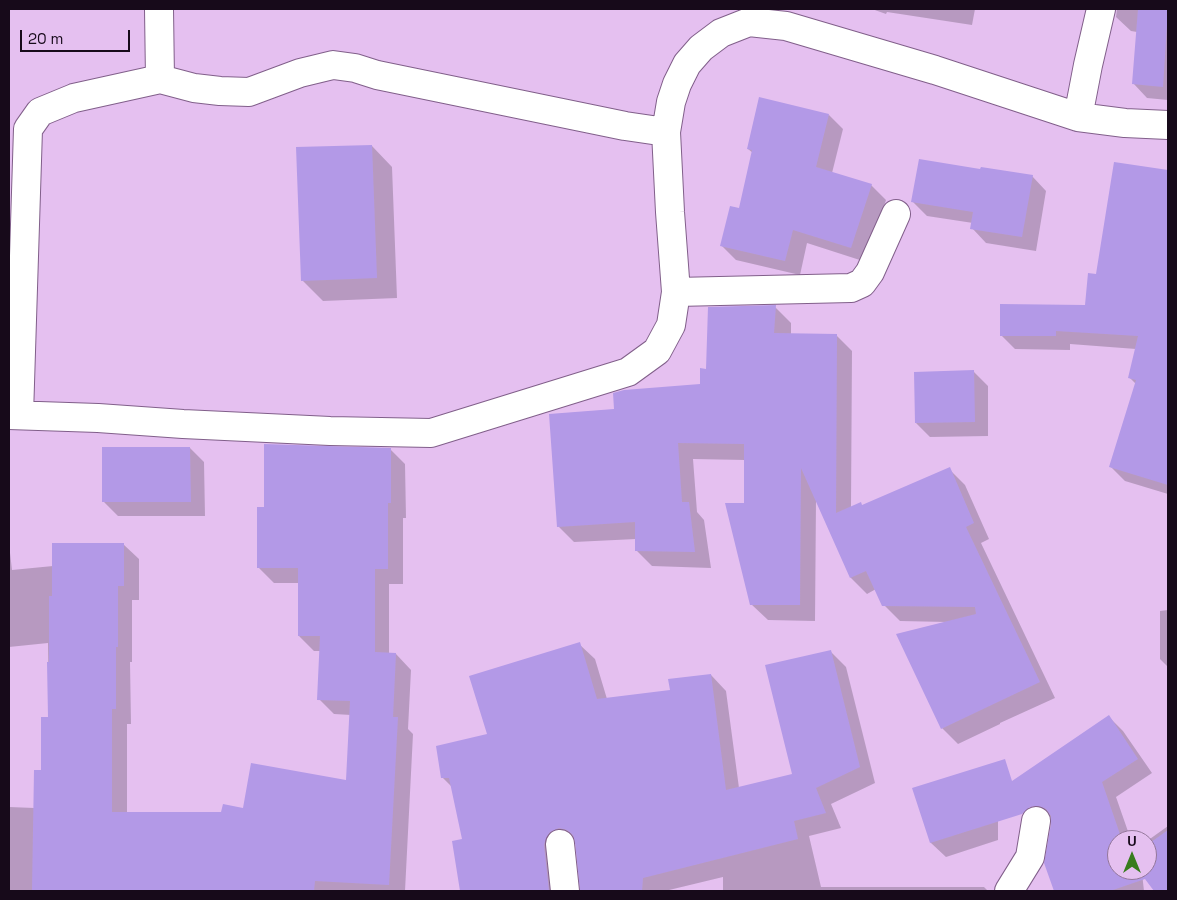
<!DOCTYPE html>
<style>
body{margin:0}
#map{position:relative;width:1177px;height:900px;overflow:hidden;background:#e5c0f0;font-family:"Space Grotesk",sans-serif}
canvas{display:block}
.frame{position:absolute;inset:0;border:10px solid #170a1a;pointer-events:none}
.north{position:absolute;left:1107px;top:830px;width:50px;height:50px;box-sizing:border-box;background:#e5c0f0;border:1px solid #93779a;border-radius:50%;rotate:0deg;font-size:14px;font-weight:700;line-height:20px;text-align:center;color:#170a1a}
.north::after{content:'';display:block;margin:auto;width:18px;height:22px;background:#387c1e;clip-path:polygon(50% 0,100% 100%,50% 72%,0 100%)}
.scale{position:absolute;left:20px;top:30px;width:110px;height:22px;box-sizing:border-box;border:2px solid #170a1a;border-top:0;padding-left:6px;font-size:15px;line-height:18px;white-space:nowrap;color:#170a1a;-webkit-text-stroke:4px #e5c0f0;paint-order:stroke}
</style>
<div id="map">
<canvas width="1177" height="900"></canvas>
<div class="frame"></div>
<div class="north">U</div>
<div class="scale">20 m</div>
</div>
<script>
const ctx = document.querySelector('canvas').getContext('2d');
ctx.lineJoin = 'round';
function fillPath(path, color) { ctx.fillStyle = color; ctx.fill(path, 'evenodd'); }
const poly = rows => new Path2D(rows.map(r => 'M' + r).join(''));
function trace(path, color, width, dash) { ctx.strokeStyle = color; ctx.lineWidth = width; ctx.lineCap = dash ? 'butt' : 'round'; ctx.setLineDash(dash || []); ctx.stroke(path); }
fillPath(poly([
 [872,9,975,9,972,25,887,12,886,14],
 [1117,9,1168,9,1168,100,1147,98,1133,83,1137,32,1131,31,1116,17],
 [829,115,843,129,832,173,871,185,886,200,866,262,807,243,800,275,736,260,722,246,740,209,753,153,748,149],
 [372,146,392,167,397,298,323,301,302,280],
 [1116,163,1168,171,1168,494,1125,481,1110,466,1136,384,1129,377,1136,349,1070,344,1070,350,1015,349,1001,335,1086,307,1097,275],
 [1032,176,1046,191,1036,251,986,243,972,228,973,223,927,216,913,202],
 [775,307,791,323,791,334,836,335,852,351,851,507,863,506,949,469,965,485,989,539,981,543,1055,698,1000,723,1000,724,958,744,942,728,947,622,900,621,884,605,876,589,867,594,851,578,816,500,815,621,768,620,751,604,745,504,745,460,693,459,697,512,704,520,711,568,652,566,636,550,636,539,574,542,558,526,615,411,701,386,707,370],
 [974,372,988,386,988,436,930,437,916,423],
 [190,448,204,462,205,516,118,516,104,502],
 [390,449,405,464,406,518,403,518,403,584,389,584,389,654,396,654,411,670,408,729,413,734,405,891,311,891,312,868,268,860,262,891,9,891,9,807,35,808,43,772,49,718,48,643,9,647,9,544,12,570,53,566,123,544,139,559,139,600,132,600,132,662,130,662,131,724,127,724,127,813,222,814,244,810,347,781,351,715,334,714,319,699,321,651,314,651,299,636,299,583,274,583,259,568,265,508],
 [1168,610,1168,667,1160,659,1160,611],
 [579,644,595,659,607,699,671,691,711,675,726,691,739,788,794,775,830,651,846,667,875,783,831,804,841,828,809,836,821,887,984,887,988,891,723,891,723,877,665,891,582,891,577,844,574,844,567,846,563,891,461,891,453,842,464,840,452,787,442,777,489,735],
 [1109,717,1123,731,1152,773,1116,797,1131,840,1117,840,1117,870,1147,870,1147,841,1168,826,1168,891,1156,891,1142,873,1144,891,1055,891,1045,863,1052,820,1048,820,1033,806],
 [998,781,998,840,946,857,931,843,914,789]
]), '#0003');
fillPath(poly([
 [1138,9,1168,9,1163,87,1132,84],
 [759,97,829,114,816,167,872,184,851,248,793,230,785,261,720,246,730,206,739,208,752,150,747,149],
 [372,145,377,278,301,281,296,147],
 [919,159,980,169,981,167,1033,175,1022,237,970,229,973,212,911,202],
 [1114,162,1168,170,1168,485,1109,467,1136,380,1128,378,1138,336,1056,331,1056,336,1000,336,1000,304,1085,305,1088,273,1096,274],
 [776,305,774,333,837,334,836,513,861,502,862,505,950,467,974,523,966,527,1040,682,941,729,896,634,976,614,975,607,882,606,866,571,850,578,801,468,800,605,750,605,725,503,744,503,744,444,678,443,682,502,689,502,695,552,635,551,635,522,557,527,549,414,614,409,613,393,624,390,700,384,700,368,706,369,708,307],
 [974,370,975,422,915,423,914,372],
 [264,444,391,448,391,503,388,503,388,569,375,569,375,652,396,653,393,717,398,717,389,885,315,881,314,891,32,891,34,770,41,770,41,717,48,717,47,662,49,662,49,596,52,596,52,543,124,543,124,586,118,586,118,647,116,647,116,709,112,709,112,812,221,812,223,804,243,808,251,763,346,780,350,701,317,700,320,636,298,636,298,568,257,568,257,507,264,507],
 [102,447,190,447,191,502,102,502],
 [580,642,597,699,670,690,668,679,711,674,726,790,792,774,765,665,831,650,860,767,816,788,826,813,794,821,798,839,643,878,642,891,580,891,575,842,573,835,567,830,559,828,550,832,546,838,544,845,549,891,460,891,452,841,462,839,449,778,441,778,436,746,487,734,469,676],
 [1109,715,1138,759,1102,782,1122,840,1117,840,1117,870,1147,870,1147,845,1168,830,1168,891,1154,891,1145,879,1110,891,1054,891,1044,863,1051,824,1051,816,1046,809,1039,806,1030,807,1022,814,930,843,912,788,1005,759,1012,781]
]), '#b399e7');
const street = poly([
 [159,9,160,79],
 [1078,117,1088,65,1101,9],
 [676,292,851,288,862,283,870,272,896,214],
 [9,415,98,418,183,424,330,431,431,433,628,372,657,351,671,325,676,292,670,212,666,132,671,102,677,84,687,64,701,48,721,33,749,22,786,26,935,70,1078,117,1125,123,1168,125],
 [19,415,28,129,40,112,74,98,160,79,194,88,220,91,249,92,300,73,333,65,355,68,377,75,625,126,666,132],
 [560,844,565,891],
 [1009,891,1030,857,1036,821]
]);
trace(street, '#815f8a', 30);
trace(street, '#fff', 28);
</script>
